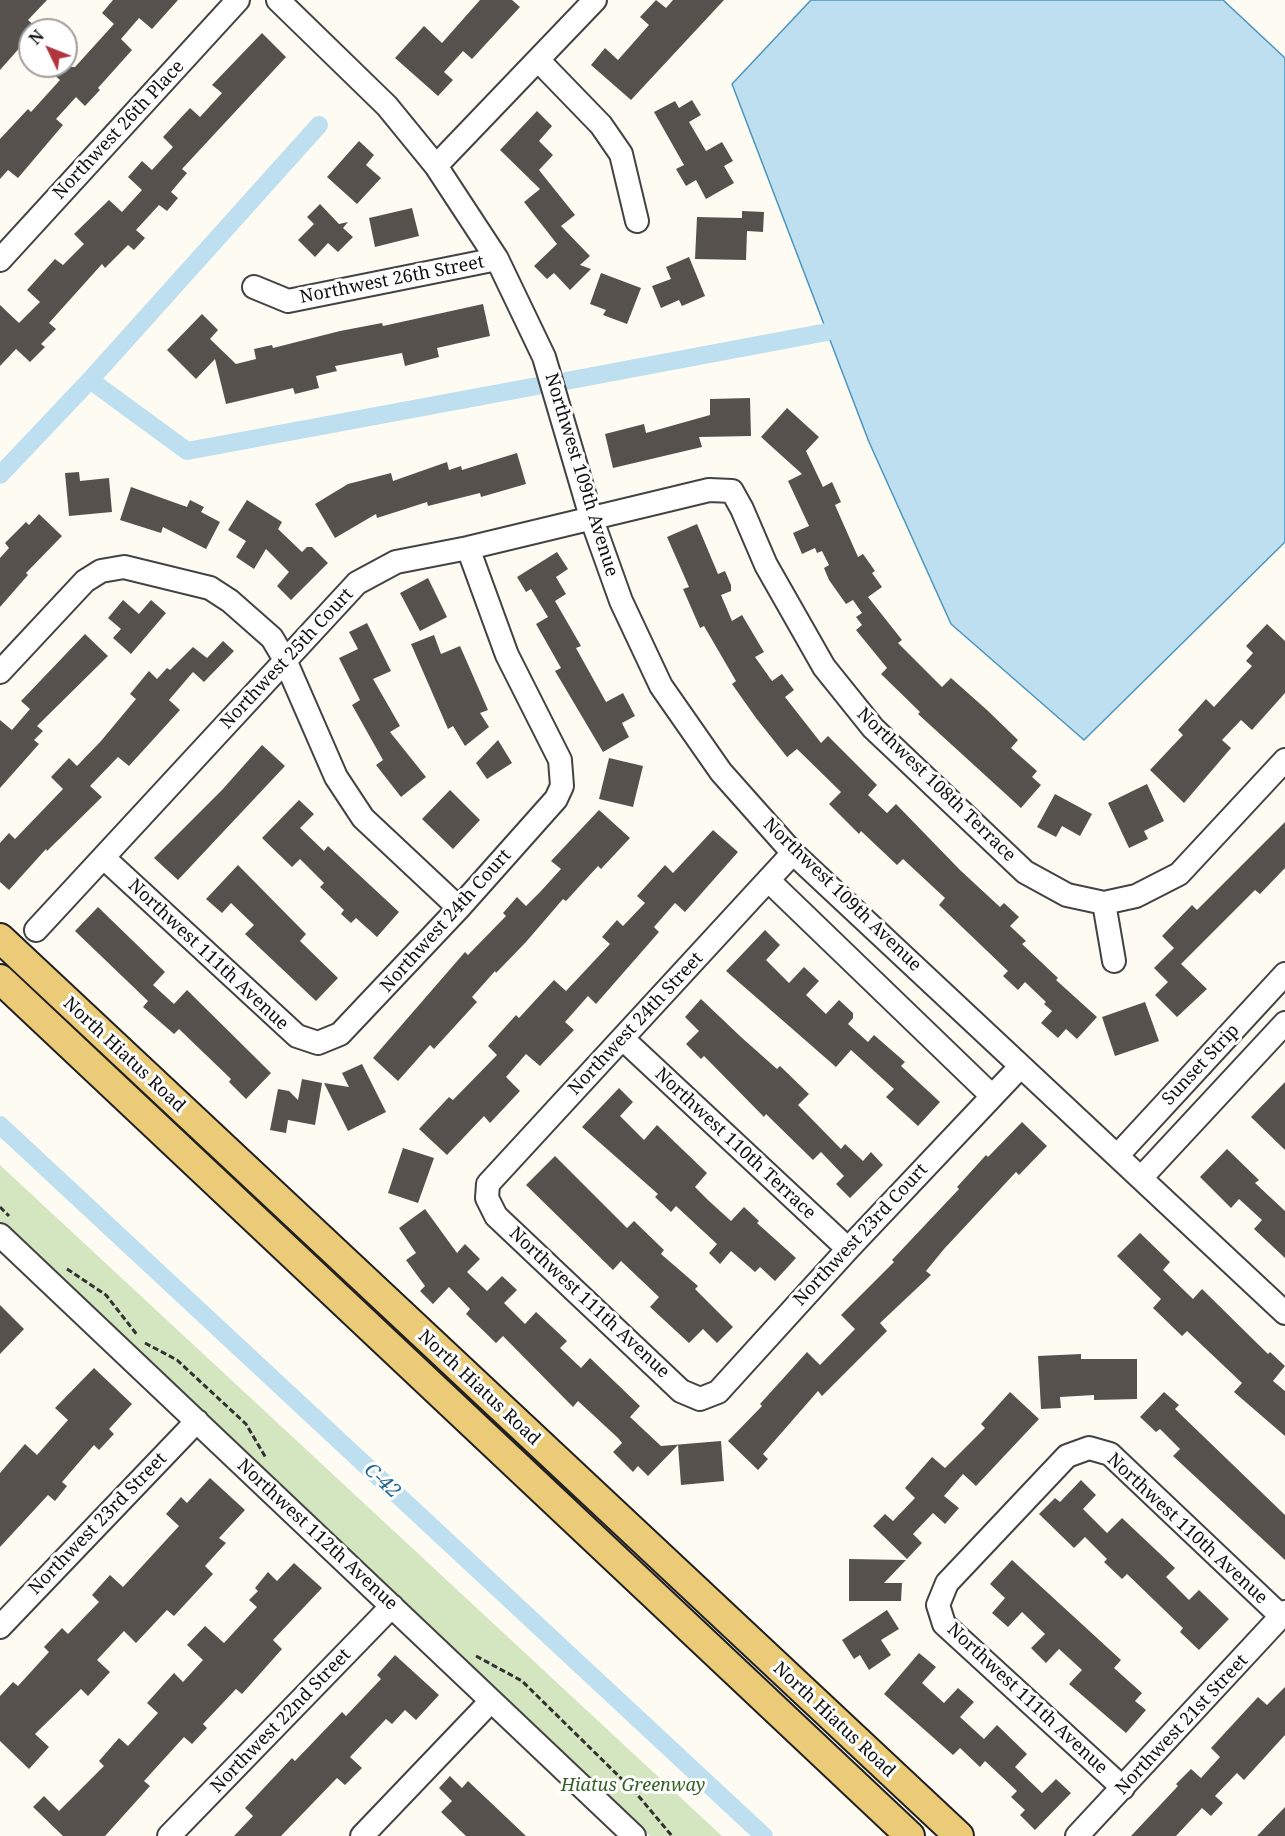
<!DOCTYPE html>
<style>
body{margin:0}
#map{position:relative;width:1285px;height:1836px;overflow:hidden;background:#fefbf3;font-family:"Noto Serif",serif}
canvas{display:block}
.north{position:absolute;left:18px;top:18px;width:60px;height:60px;box-sizing:border-box;background:#fff;border:2px solid #9f9f9f;border-radius:50%;rotate:313deg;font-size:16px;font-weight:700;line-height:24px;text-align:center;color:#101010}
.north::after{content:'';display:block;margin:auto;width:21px;height:27px;background:#b2353e;clip-path:polygon(50% 0,100% 100%,50% 72%,0 100%)}
</style>
<div id="map">
<canvas width="1285" height="1836"></canvas>
<div class="north">N</div>
</div>
<script>
const ctx = document.querySelector('canvas').getContext('2d');
ctx.lineJoin = 'round';
function fillPath(path, color) { ctx.fillStyle = color; ctx.fill(path, 'evenodd'); }
const poly = rows => new Path2D(rows.map(r => 'M' + r).join(''));
function trace(path, color, width, dash) { ctx.strokeStyle = color; ctx.lineWidth = width; ctx.lineCap = dash ? 'butt' : 'round'; ctx.setLineDash(dash || []); ctx.stroke(path); }
function drawText(font, color, halo, rows, align = 'center') {
  ctx.font = font + ' "Noto Serif",serif'; ctx.lineWidth = 6; ctx.setLineDash([]); ctx.textBaseline = 'middle'; ctx.strokeStyle = halo; ctx.fillStyle = color; for (const [text, x, y, turn = 0] of rows) {
    ctx.save(); ctx.translate(x, y); ctx.rotate((+turn || 0) * Math.PI / 180); ctx.textAlign = isNaN(turn) ? turn : align; if (halo) ctx.strokeText(text, 0, 0); ctx.fillText(text, 0, 0); ctx.restore();
  }
}
fillPath(poly([
 [0,1165,722,1836,650,1836,0,1225]
]), '#d4e6bf');
const water = poly([
 [811,0,1223,0,1285,58,1285,542,1084,740,951,624,869,442,732,84,811,0]
]);
fillPath(water, '#bddff0');
trace(water, '#4b95c0', 1.5);
trace(poly([
 [90,380,187,451,537,386],
 [566,381,827,332],
 [0,475,90,380,319,125],
 [0,1125,764,1836]
]), '#bddff0', 18);
fillPath(poly([
 [0,0,47,0,28,20,37,28,30,30,30,36,0,70],
 [113,0,178,0,152,29,139,18,121,39,132,50,98,88,100,90,85,106,76,97,56,119,63,125,18,178,8,170,0,179,0,139,28,109,31,112,60,80,44,66,75,67,114,24,102,13],
 [480,0,512,0,520,7,472,59,463,51,444,72,453,80,438,96,395,58,424,26,442,43],
 [656,0,666,8,673,0,724,0,631,100,591,65,605,48,618,60,649,25,640,17],
 [262,33,286,57,182,169,187,173,171,192,178,198,167,211,159,205,136,230,145,238,134,250,128,245,105,268,102,264,49,323,56,329,41,344,45,347,30,362,16,349,0,366,0,305,19,323,40,302,27,290,55,259,63,265,84,244,74,234,109,200,122,212,142,190,128,177,142,161,152,170,173,147,163,137,190,108,200,117,222,93,212,85],
 [692,100,701,115,689,122,706,151,722,142,733,161,724,166,734,183,706,199,696,180,686,186,676,169,684,165,654,112,675,101,679,108],
 [537,111,552,126,539,141,553,155,539,170,575,215,561,226,590,256,580,265,591,269,570,290,554,273,547,279,534,266,557,244,524,202,540,189,500,150],
 [359,141,374,155,366,165,381,178,357,204,327,177],
 [320,204,339,224,348,222,343,228,353,237,338,252,328,243,315,257,298,240,314,224,307,217],
 [412,208,419,236,375,247,369,218],
 [742,211,764,212,763,232,747,231,746,260,695,259,697,217,742,218],
 [689,257,705,296,682,306,679,300,661,308,652,286,671,279,666,267],
 [601,273,641,288,627,324,603,315,606,310,590,304],
 [483,304,490,336,437,348,439,357,405,366,402,353,335,366,337,371,316,376,319,388,295,394,293,388,226,404,215,359,196,379,167,350,202,314,218,330,210,339,236,364,256,359,254,349,272,345,273,348,340,331,382,323,383,326],
 [750,398,751,436,699,437,702,447,613,468,605,434,644,424,646,433,710,415,710,399],
 [787,408,819,437,806,451,823,487,832,482,841,502,835,505,858,557,863,554,875,571,872,573,882,587,868,597,902,640,898,643,942,687,951,678,987,710,1018,740,1011,748,1037,771,1032,777,1041,785,1021,808,918,714,920,712,881,674,887,668,856,630,862,625,856,617,862,613,853,600,846,604,829,580,824,568,829,565,822,551,817,553,815,548,802,554,793,533,809,526,788,481,802,474,761,437],
 [517,453,526,484,481,497,480,493,428,506,427,502,377,518,376,514,335,538,315,504,348,484,391,473,393,481,447,462,449,470,461,466,462,470],
 [79,472,80,481,109,478,112,512,69,516,65,473],
 [131,487,187,507,190,500,204,507,201,512,220,522,206,549,163,527,161,533,120,520],
 [247,500,282,522,278,529,302,552,307,547,312,547,328,563,291,600,277,586,289,572,266,549,254,569,236,557,246,541,228,530],
 [39,514,62,536,26,573,28,575,0,607,0,558,9,548,5,543,26,522,29,525],
 [697,524,718,574,725,571,731,585,731,591,721,595,732,621,742,615,764,652,755,657,772,681,782,674,794,690,785,697,821,743,828,736,877,785,868,795,887,813,896,804,960,870,1000,907,1004,903,1019,917,1010,926,1026,941,1022,944,1058,978,1056,980,1097,1017,1077,1039,1066,1029,1058,1038,1041,1023,1052,1011,1044,1004,1046,1002,1025,982,1018,990,1003,976,1008,971,939,905,945,898,903,859,897,865,861,831,859,834,829,804,841,792,797,749,787,757,756,718,732,684,736,681,704,626,700,628,683,589,689,587,667,537],
 [557,552,568,569,556,577,566,594,555,601,581,646,576,648,606,702,623,693,635,716,622,723,629,737,603,752,555,671,561,668,536,624,548,617,531,589,526,592,517,577],
 [428,578,447,617,420,631,400,593],
 [123,600,139,614,151,600,166,613,131,654,113,638,121,629,108,618],
 [367,623,391,671,373,679,400,726,390,732,426,777,401,797,376,765,383,760,352,705,360,700,339,658,358,649,349,632],
 [1267,624,1285,641,1285,693,1252,730,1241,720,1222,740,1231,748,1184,803,1150,770,1183,735,1178,730,1206,699,1214,707,1252,666,1246,661,1253,653,1246,646],
 [85,634,108,656,37,726,43,731,34,740,39,744,0,788,0,720,12,730,30,709,21,701],
 [434,635,441,654,460,646,488,710,480,713,489,727,465,746,453,726,448,729,411,644],
 [223,641,234,651,204,682,193,672,169,700,180,710,129,766,118,757,90,786,102,797,47,851,46,849,9,890,0,882,0,843,9,833,15,839,63,789,51,777,69,758,77,766,101,741,136,699,130,694,149,671,157,679,167,668,170,670,193,647,207,658],
 [498,740,512,763,487,779,476,763],
 [262,745,285,766,178,880,154,858,222,790],
 [609,758,643,766,633,807,599,799],
 [1147,784,1164,821,1144,831,1148,839,1129,848,1108,803],
 [450,790,480,820,453,849,422,819],
 [1055,794,1092,814,1080,836,1062,826,1056,837,1037,827],
 [299,800,314,814,300,828,324,851,328,846,399,912,377,937,356,918,351,923,341,914,344,910,320,887,324,883,300,859,292,867,262,838],
 [599,810,630,838,601,869,598,866,566,901,563,899,526,942,496,973,495,971,472,997,477,1002,434,1049,430,1045,398,1081,373,1058,465,952,468,955,506,916,503,913,517,897,526,906,541,891,561,869,551,861],
 [1285,822,1285,868,1260,894,1255,890,1181,964,1207,989,1177,1017,1155,995,1168,982,1154,968,1174,948,1162,936,1192,905,1197,910],
 [713,830,738,852,685,912,675,903,654,927,659,932,596,1004,588,996,565,1022,574,1030,540,1066,526,1054,506,1077,520,1091,490,1123,484,1116,447,1155,419,1129,449,1097,453,1100,497,1055,488,1046,516,1015,519,1018,554,980,566,991,610,944,602,937,617,920,623,926,645,903,637,896,665,865,673,873],
 [238,865,306,934,300,941,338,978,316,1001,245,934,254,925,231,903,222,913,206,899],
 [98,907,165,972,153,985,174,1004,187,990,271,1073,246,1099,229,1082,231,1079,179,1029,174,1034,143,1007,148,1001,75,931],
 [765,930,780,945,766,960,789,983,804,967,819,981,806,995,826,1014,839,1000,853,1013,853,1018,848,1024,868,1042,874,1035,905,1062,901,1066,940,1102,918,1126,886,1097,894,1089,851,1050,836,1067,726,971],
 [701,999,741,1037,777,1069,780,1066,809,1094,798,1105,841,1149,845,1144,863,1161,871,1152,883,1165,850,1198,836,1184,844,1176,821,1152,813,1160,766,1114,764,1117,704,1056,701,1059,686,1044,699,1031,685,1017],
 [1145,1002,1159,1041,1115,1056,1102,1017],
 [362,1064,386,1112,348,1131,324,1083,349,1087,342,1073],
 [302,1079,322,1083,315,1125,288,1120,286,1133,270,1130,278,1089,289,1091,298,1100],
 [1285,1082,1285,1150,1251,1117],
 [619,1088,633,1102,620,1116,644,1140,657,1125,707,1173,695,1187,709,1201,731,1221,744,1207,759,1221,757,1223,796,1258,775,1281,760,1267,755,1272,731,1251,720,1264,709,1253,717,1244,676,1206,671,1212,655,1197,658,1194,582,1127],
 [1022,1122,1047,1146,1019,1175,1016,1172,944,1249,926,1271,931,1275,880,1323,887,1331,822,1396,818,1391,763,1454,768,1459,758,1470,728,1441,762,1406,760,1404,807,1352,820,1365,855,1329,841,1315,894,1262,892,1260,959,1189,957,1187,986,1155,988,1157],
 [403,1148,434,1158,418,1203,388,1193],
 [1227,1149,1259,1180,1255,1183,1285,1211,1285,1258,1254,1229,1262,1220,1239,1199,1231,1208,1200,1177],
 [555,1156,627,1228,634,1221,664,1250,661,1254,698,1286,695,1289,733,1327,717,1343,703,1329,689,1343,650,1307,659,1297,621,1261,613,1270,526,1185],
 [425,1209,457,1253,465,1244,480,1259,467,1272,487,1291,502,1276,517,1290,504,1303,525,1324,536,1312,567,1341,560,1348,581,1368,590,1358,640,1406,630,1417,661,1446,721,1441,724,1481,681,1485,678,1445,648,1476,638,1466,633,1472,613,1452,622,1443,618,1438,578,1401,573,1407,503,1336,496,1343,466,1314,470,1309,449,1287,433,1304,420,1291,425,1286,406,1260,416,1253,399,1228],
 [1140,1233,1170,1262,1163,1270,1193,1299,1202,1289,1268,1354,1270,1352,1285,1366,1273,1381,1285,1391,1285,1436,1234,1392,1242,1383,1187,1331,1182,1336,1153,1308,1161,1299,1117,1256],
 [0,1305,24,1329,0,1354],
 [1081,1354,1081,1359,1137,1359,1137,1399,1094,1400,1094,1395,1060,1397,1061,1408,1041,1409,1038,1356],
 [94,1368,132,1404,109,1429,114,1434,99,1450,94,1445,62,1482,67,1486,55,1501,48,1495,0,1547,0,1473,25,1444,37,1455,68,1420,55,1408],
 [1010,1392,1039,1419,976,1486,963,1474,944,1496,959,1508,945,1524,933,1513,913,1534,922,1543,907,1559,873,1526,885,1514,893,1521,915,1498,905,1488,932,1457,945,1468,985,1428,981,1424],
 [1164,1392,1179,1405,1175,1409,1285,1515,1285,1560,1173,1456,1180,1449,1160,1429,1156,1432,1140,1417],
 [210,1478,245,1510,219,1538,226,1543,205,1566,213,1574,174,1616,167,1610,136,1643,124,1631,97,1660,110,1672,88,1696,81,1689,35,1734,49,1747,29,1769,0,1741,0,1696,13,1682,18,1686,49,1652,44,1647,62,1628,68,1634,99,1602,92,1595,110,1575,123,1587,179,1526,166,1514,181,1497,187,1503],
 [1081,1480,1096,1495,1083,1509,1107,1533,1122,1518,1175,1568,1166,1577,1189,1600,1199,1590,1229,1619,1199,1650,1180,1632,1183,1628,1127,1574,1122,1579,1104,1562,1107,1559,1085,1537,1074,1548,1039,1514,1055,1498,1060,1502],
 [849,1559,906,1560,884,1583,902,1583,901,1601,849,1601],
 [1012,1560,1121,1660,1114,1668,1142,1693,1135,1701,1146,1710,1126,1733,1069,1684,1082,1670,1059,1649,1046,1663,1031,1648,1045,1634,1022,1612,1008,1627,992,1613,1005,1598,990,1584],
 [294,1563,322,1588,273,1640,282,1649,242,1694,236,1689,203,1724,207,1728,192,1744,184,1737,144,1781,150,1786,105,1836,63,1836,33,1807,44,1796,59,1811,104,1766,99,1761,119,1738,128,1746,158,1713,147,1703,174,1673,183,1682,203,1660,187,1645,205,1626,224,1643,257,1607,249,1600,258,1591,255,1588,268,1572,277,1581],
 [887,1610,899,1629,881,1640,891,1655,869,1670,860,1655,854,1659,842,1640],
 [919,1653,936,1667,922,1683,944,1703,958,1688,974,1702,960,1717,984,1739,997,1725,1027,1754,1015,1767,1042,1793,1056,1779,1071,1793,1035,1830,1020,1815,1025,1810,1011,1797,1017,1791,985,1761,980,1767,960,1748,953,1755,884,1694],
 [395,1655,439,1695,416,1720,405,1710,392,1724,386,1719,350,1757,362,1768,345,1785,337,1778,281,1836,234,1836,253,1816,245,1808,292,1758,295,1761,342,1712,346,1716,381,1679,377,1675],
 [1285,1687,1285,1735,1244,1780,1237,1773,1215,1796,1223,1803,1211,1816,1202,1808,1176,1836,1131,1836,1178,1786,1176,1784,1191,1769,1201,1778,1220,1757,1211,1748,1258,1697,1267,1705],
 [450,1776,462,1788,468,1781,526,1836,466,1836,441,1812,452,1801,439,1788],
 [1285,1807,1285,1836,1257,1836]
]), '#57514d');
const minor = poly([
 [278,0,387,106,436,166,497,259,544,357,591,517,621,601,661,686,721,772,793,853,1285,1313],
 [539,61,601,125,621,154,637,221],
 [436,166,595,0],
 [0,260,238,0],
 [254,287,288,301,497,259],
 [0,672,85,581,101,571,124,567,210,588,230,601,272,638,285,660,336,777,363,818,459,908],
 [793,853,488,1184,487,1198,496,1216,681,1391,700,1399,718,1392,848,1249,1020,1067],
 [104,858,297,1036,318,1043,340,1034,459,908,556,799,562,786,560,760,507,655,468,548],
 [768,880,992,1096],
 [1104,903,1136,896,1179,874,1285,760],
 [36,930,357,583,396,562,468,548,709,490,732,491,742,509,766,565,824,667,873,728,1025,872,1067,895,1104,903,1114,961],
 [623,1039,848,1249],
 [1117,1156,1285,974],
 [1141,1178,1285,1023],
 [0,1235,634,1836],
 [0,1627,197,1421],
 [1123,1788,944,1624,938,1605,947,1583,1067,1456,1089,1448,1110,1454,1281,1616],
 [169,1836,392,1606],
 [362,1836,491,1701],
 [1077,1836,1285,1612]
]);
const major = poly([
 [0,938,959,1836],
 [0,979,910,1836]
]);
trace(minor, '#434343', 26);
trace(major, '#212121', 32);
trace(poly([
 [0,1207,9,1216],
 [67,1269,106,1295,138,1336],
 [145,1343,177,1360,246,1424,266,1458],
 [476,1656,522,1681,636,1793,672,1836]
]), '#323232', 3, [6, 3]);
trace(minor, '#fff', 22);
trace(major, '#ebcb77', 28);
drawText('18px', '#101010', '#fff', [
 ["Northwest 26th Place",119,130,-47],
 ["Northwest 26th Street",392,280,-11],
 ["Northwest 109th Avenue",581,475,73],
 ["Northwest 25th Court",287,659,-47],
 ["Northwest 108th Terrace",936,785,44],
 ["Northwest 109th Avenue",842,895,44],
 ["Northwest 24th Court",446,921,-48],
 ["Northwest 111th Avenue",208,955,43],
 ["Northwest 24th Street",636,1024,-47],
 ["North Hiatus Road",124,1055,43],
 ["Sunset Strip",1201,1065,-47],
 ["Northwest 110th Terrace",735,1144,43],
 ["Northwest 23rd Court",861,1235,-47],
 ["Northwest 111th Avenue",589,1303,43],
 ["North Hiatus Road",479,1388,43],
 ["Northwest 23rd Street",98,1524,-46],
 ["Northwest 110th Avenue",1187,1529,43],
 ["Northwest 112th Avenue",317,1535,43],
 ["Northwest 111th Avenue",1027,1699,43],
 ["North Hiatus Road",834,1720,43],
 ["Northwest 22nd Street",281,1721,-46],
 ["Northwest 21st Street",1182,1725,-47]
]);
drawText('italic 18px', '#346126', '#fff', [
 ["Hiatus Greenway",633,1786]
]);
drawText('italic 20px', '#256796', '#fff', [
 ["C-42",382,1481,43]
]);
</script>
